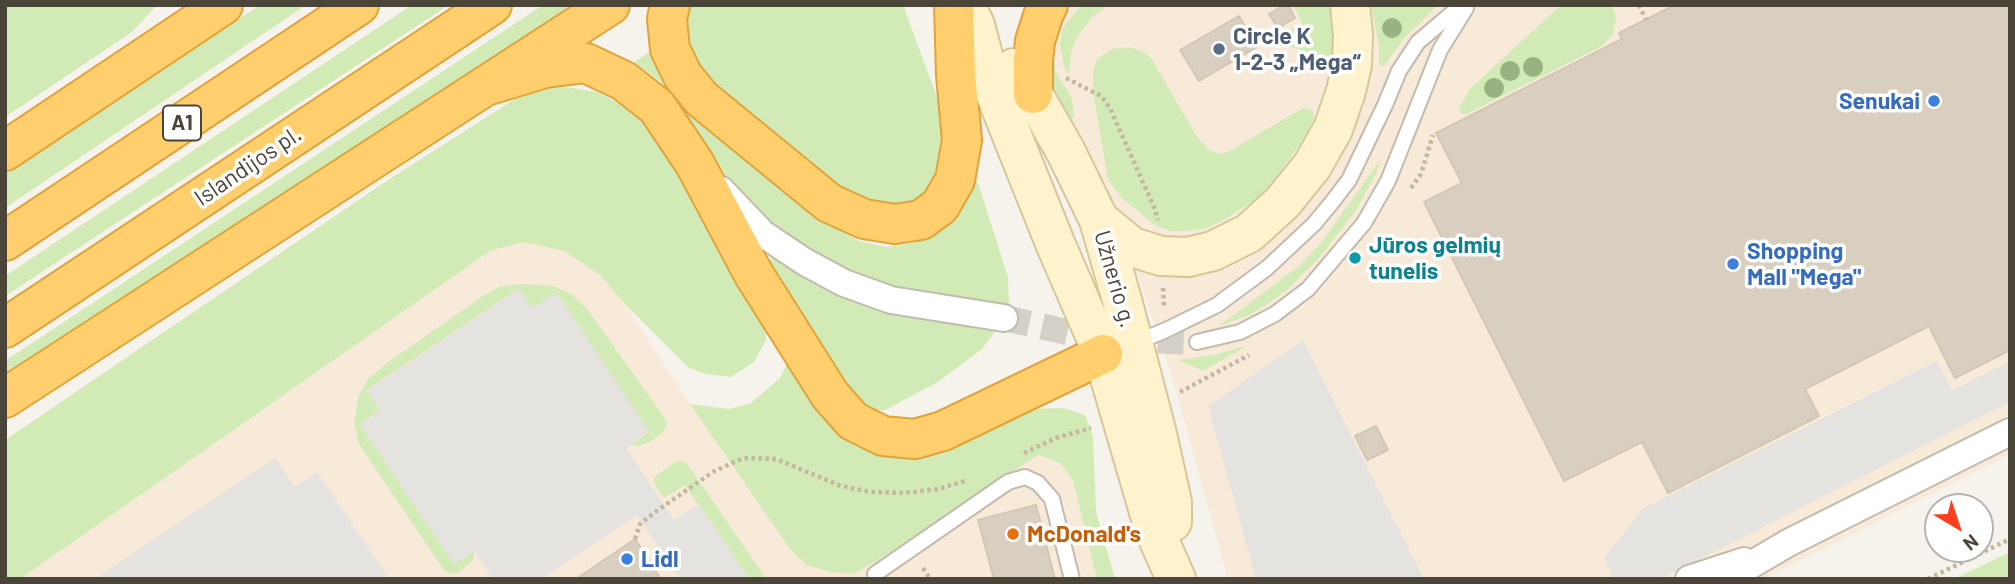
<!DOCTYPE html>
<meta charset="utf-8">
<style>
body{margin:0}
#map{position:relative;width:2015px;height:584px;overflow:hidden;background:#f6f3ec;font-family:Barlow,sans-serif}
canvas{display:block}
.frame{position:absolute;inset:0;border:7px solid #4b4439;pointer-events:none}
.north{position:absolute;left:1924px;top:493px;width:70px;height:70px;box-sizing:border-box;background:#fff;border:2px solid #b7b4b0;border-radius:50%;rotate:141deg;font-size:19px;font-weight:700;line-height:28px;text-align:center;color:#4b4439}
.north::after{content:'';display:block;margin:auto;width:24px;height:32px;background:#fc3f1d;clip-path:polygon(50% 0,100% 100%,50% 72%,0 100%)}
</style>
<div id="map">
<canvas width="2015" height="584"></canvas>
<div class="frame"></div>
<div class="north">N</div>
</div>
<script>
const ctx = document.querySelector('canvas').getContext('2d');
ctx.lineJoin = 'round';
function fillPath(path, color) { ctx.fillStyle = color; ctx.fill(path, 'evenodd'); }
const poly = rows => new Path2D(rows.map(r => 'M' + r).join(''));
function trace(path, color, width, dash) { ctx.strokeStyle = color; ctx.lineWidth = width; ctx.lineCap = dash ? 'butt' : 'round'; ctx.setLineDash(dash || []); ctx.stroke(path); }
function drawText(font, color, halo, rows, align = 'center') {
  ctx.font = font + ' Barlow,sans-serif'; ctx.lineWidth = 7; ctx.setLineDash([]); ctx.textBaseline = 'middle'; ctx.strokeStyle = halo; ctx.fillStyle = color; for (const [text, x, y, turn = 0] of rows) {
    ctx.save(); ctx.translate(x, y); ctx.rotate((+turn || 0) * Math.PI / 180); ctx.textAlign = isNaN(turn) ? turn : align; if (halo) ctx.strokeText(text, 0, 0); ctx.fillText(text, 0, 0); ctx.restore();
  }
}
fillPath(poly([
 [1063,5,2010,5,2010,454,1763,579,1228,579,1172,377,1120,221,1054,88,1047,66],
 [524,242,564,251,600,275,624,303,690,404,790,549,897,548,1038,455,1059,462,1073,480,1097,579,20,579,490,251]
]), '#f7ead8');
fillPath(poly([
 [5,5,157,5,132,32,5,117],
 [260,5,306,5,5,208,5,173],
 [412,5,449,5,5,296,5,276],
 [543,5,575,5,5,379,5,361],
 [687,5,903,5,946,122,947,155,928,194,897,206,865,200,828,183,713,89,685,45],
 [1081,5,1109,5,1093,16,1077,37,1071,52,1069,75,1064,67,1060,44,1061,36,1065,25],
 [1293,5,1333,5,1335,52,1332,56,1327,57,1305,52,1282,43,1276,37,1303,23],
 [1371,5,1438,5,1404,38,1385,65,1382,66,1379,64,1379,46],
 [1561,5,1612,5,1616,17,1613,34,1602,46,1466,114,1460,113,1459,108,1471,88],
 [1052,47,1056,73,1072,98,1074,117,1069,120,1050,78],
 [1129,47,1144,52,1151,58,1197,137,1210,151,1221,154,1228,152,1303,108,1311,110,1314,114,1313,121,1302,141,1273,182,1255,200,1222,221,1206,228,1189,231,1169,231,1155,225,1122,198,1108,180,1093,91,1093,70,1097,60,1104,54,1112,49],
 [656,48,698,109,842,232,859,241,887,247,913,243,939,228,970,178,976,177,1008,277,1009,305,917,294,890,287,811,256,752,212,733,188,689,117,659,81,634,62],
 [553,85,597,92,632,110,656,138,765,317,766,340,754,362,731,377,706,374,689,368,624,303,600,275,564,251,524,242,490,251,20,579,5,579,5,440,388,180,515,99],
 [1381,159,1376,174,1355,212,1318,259,1288,289,1269,303,1249,315,1219,326,1299,266,1321,243],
 [766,259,774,259,816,285,866,307,995,332,982,349,938,382,885,410,869,411,852,399],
 [521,284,553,286,571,294,588,310,663,416,667,423,663,432,650,442,637,446,630,445,649,432,532,308,518,289,367,390,380,410,360,424,454,564,474,551,474,558,469,564,459,572,451,574,444,570,359,444,354,423,359,395,368,379,387,363,483,296,499,287],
 [1249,345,1203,371,1179,360,1218,354],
 [792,353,851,434,1024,409,1064,408,1085,415,1093,437,1096,512,1115,579,1097,579,1073,480,1059,462,1038,455,897,548,854,574,830,572,807,565,790,549,690,404,729,409,751,403,780,378],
 [683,461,688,465,766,579,749,579,685,485,664,498,655,485,654,479,657,475,675,462],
 [2010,552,2010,579,1954,579]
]), '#d2eab5');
fillPath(poly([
 [519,289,532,308,556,292,649,431,626,448,674,520,699,504,749,579,680,579,637,515,541,579,493,579,474,551,454,564,360,424,380,410,367,391],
 [1303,341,1424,579,1256,579,1208,406],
 [1937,361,1952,391,2010,361,2010,402,1666,576,1655,579,1613,579,1604,558,1644,508],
 [275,458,295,487,317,472,389,579,95,579]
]), '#e5e3e0');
const building = poly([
 [1284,5,1288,5,1295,18,1278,28,1269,14,1284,5],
 [1675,5,2010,5,2010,350,1955,378,1929,326,1805,389,1819,416,1668,493,1642,442,1564,481,1424,202,1462,183,1436,133,1622,39,1619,33,1675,5],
 [1239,16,1257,47,1199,81,1180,50,1239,16],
 [1376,426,1388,450,1367,460,1355,436,1376,426],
 [1036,505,1055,579,994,579,978,520,1036,505],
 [635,539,661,579,576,579,635,539]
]);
fillPath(building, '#d8cfc1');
trace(building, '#d3c7b4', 2);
trace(poly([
 [1004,318,1094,338,1197,342]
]), '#d4d0c8', 26, [26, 13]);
const lane = poly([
 [1197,342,1240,332,1275,314,1308,289,1364,223,1388,181,1440,50,1466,8],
 [1135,343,1166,330,1217,305,1267,268,1314,224,1333,201,1349,180,1385,105,1399,71,1418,42,1462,5],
 [875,574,1008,482,1025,477,1038,483,1052,499,1072,579]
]);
const street = poly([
 [721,190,763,234,805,262,844,283,891,300,1004,318],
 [1689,579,1744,561],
 [1727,579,1788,543,2010,432]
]);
const secondary = poly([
 [965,5,975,25,989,78,1055,243,1103,354,1154,529,1176,579],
 [1014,68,1033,94,1066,152,1099,220,1122,300,1157,434,1172,502,1172,522],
 [1099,220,1132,247,1161,256,1188,257,1213,251,1249,233,1283,202,1312,166,1333,129,1346,91,1352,65,1353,35,1350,5]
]);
const highway = poly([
 [670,5,667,19,670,49,683,76,702,99,829,203,864,219,895,224,921,220,940,206,955,180,962,140,956,75,954,5],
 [486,86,545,68,586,63,624,81,657,107,695,164,753,273,830,395,853,421,883,436,915,439,943,431,1103,354],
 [1033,94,1033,61,1035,41,1044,13,1048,5],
 [5,151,223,5],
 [5,241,359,5],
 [5,328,492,5],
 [5,398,610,5]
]);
trace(lane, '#c2bbae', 18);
trace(street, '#c2bbae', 30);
trace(secondary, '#d6c79b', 42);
trace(highway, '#e0a43c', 42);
trace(poly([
 [1639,5,1646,20],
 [1066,78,1101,96,1110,108,1154,207,1158,220],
 [1411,188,1421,174,1433,135],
 [1163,288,1164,308],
 [1180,392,1249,355],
 [1024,453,1056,438,1091,428],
 [635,539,640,524,655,512,713,472,743,458,776,459,841,486,871,492,904,493,938,489,968,480],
 [923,568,930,579],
 [1928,579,2010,539]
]), '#c4b79f', 4.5, [3.5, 3.5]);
trace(lane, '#fff', 14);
trace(street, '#fff', 26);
trace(secondary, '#fff3cd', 38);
trace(highway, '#ffcf6e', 38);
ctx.fillStyle = '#97b381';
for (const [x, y] of [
 [1392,28],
 [1533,67],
 [1510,71],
 [1494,88]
]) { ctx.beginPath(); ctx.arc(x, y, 10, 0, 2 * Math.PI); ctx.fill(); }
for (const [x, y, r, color] of [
 [1219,49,7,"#5c6f8a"],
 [1934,101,7,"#3f7fe0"],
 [1355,258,7,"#0f9aa8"],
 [1733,264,7,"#3f7fe0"],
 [1013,534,7,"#e8710a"],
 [627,559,7,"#3f7fe0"]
]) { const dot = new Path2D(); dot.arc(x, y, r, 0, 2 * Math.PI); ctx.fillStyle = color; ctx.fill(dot); trace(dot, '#fff', 2.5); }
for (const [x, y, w] of [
 [182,123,38]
]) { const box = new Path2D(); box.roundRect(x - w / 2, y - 17.5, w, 35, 5); ctx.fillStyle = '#fff'; ctx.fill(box); trace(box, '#4b4439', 2); }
drawText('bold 21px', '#4b4439', null, [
 ["A1",182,123]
]);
drawText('bold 23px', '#4e5e75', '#fff', [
 ["Circle K",1233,36],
 ["1-2-3 „Mega“",1233,62]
], 'left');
drawText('bold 23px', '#366cbe', '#fff', [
 ["Senukai",1920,101,"right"],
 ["Shopping",1747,251],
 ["Mall \"Mega\"",1747,277],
 ["Lidl",641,559]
], 'left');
drawText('23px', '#4b4439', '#fff', [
 ["Islandijos pl.",248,166,-34],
 ["Užnerio g.",1115,279,74]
]);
drawText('bold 23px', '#0d838f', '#fff', [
 ["Jūros gelmių",1369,245],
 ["tunelis",1369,271]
], 'left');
drawText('bold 23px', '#c56008', '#fff', [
 ["McDonald's",1027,534]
], 'left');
</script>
